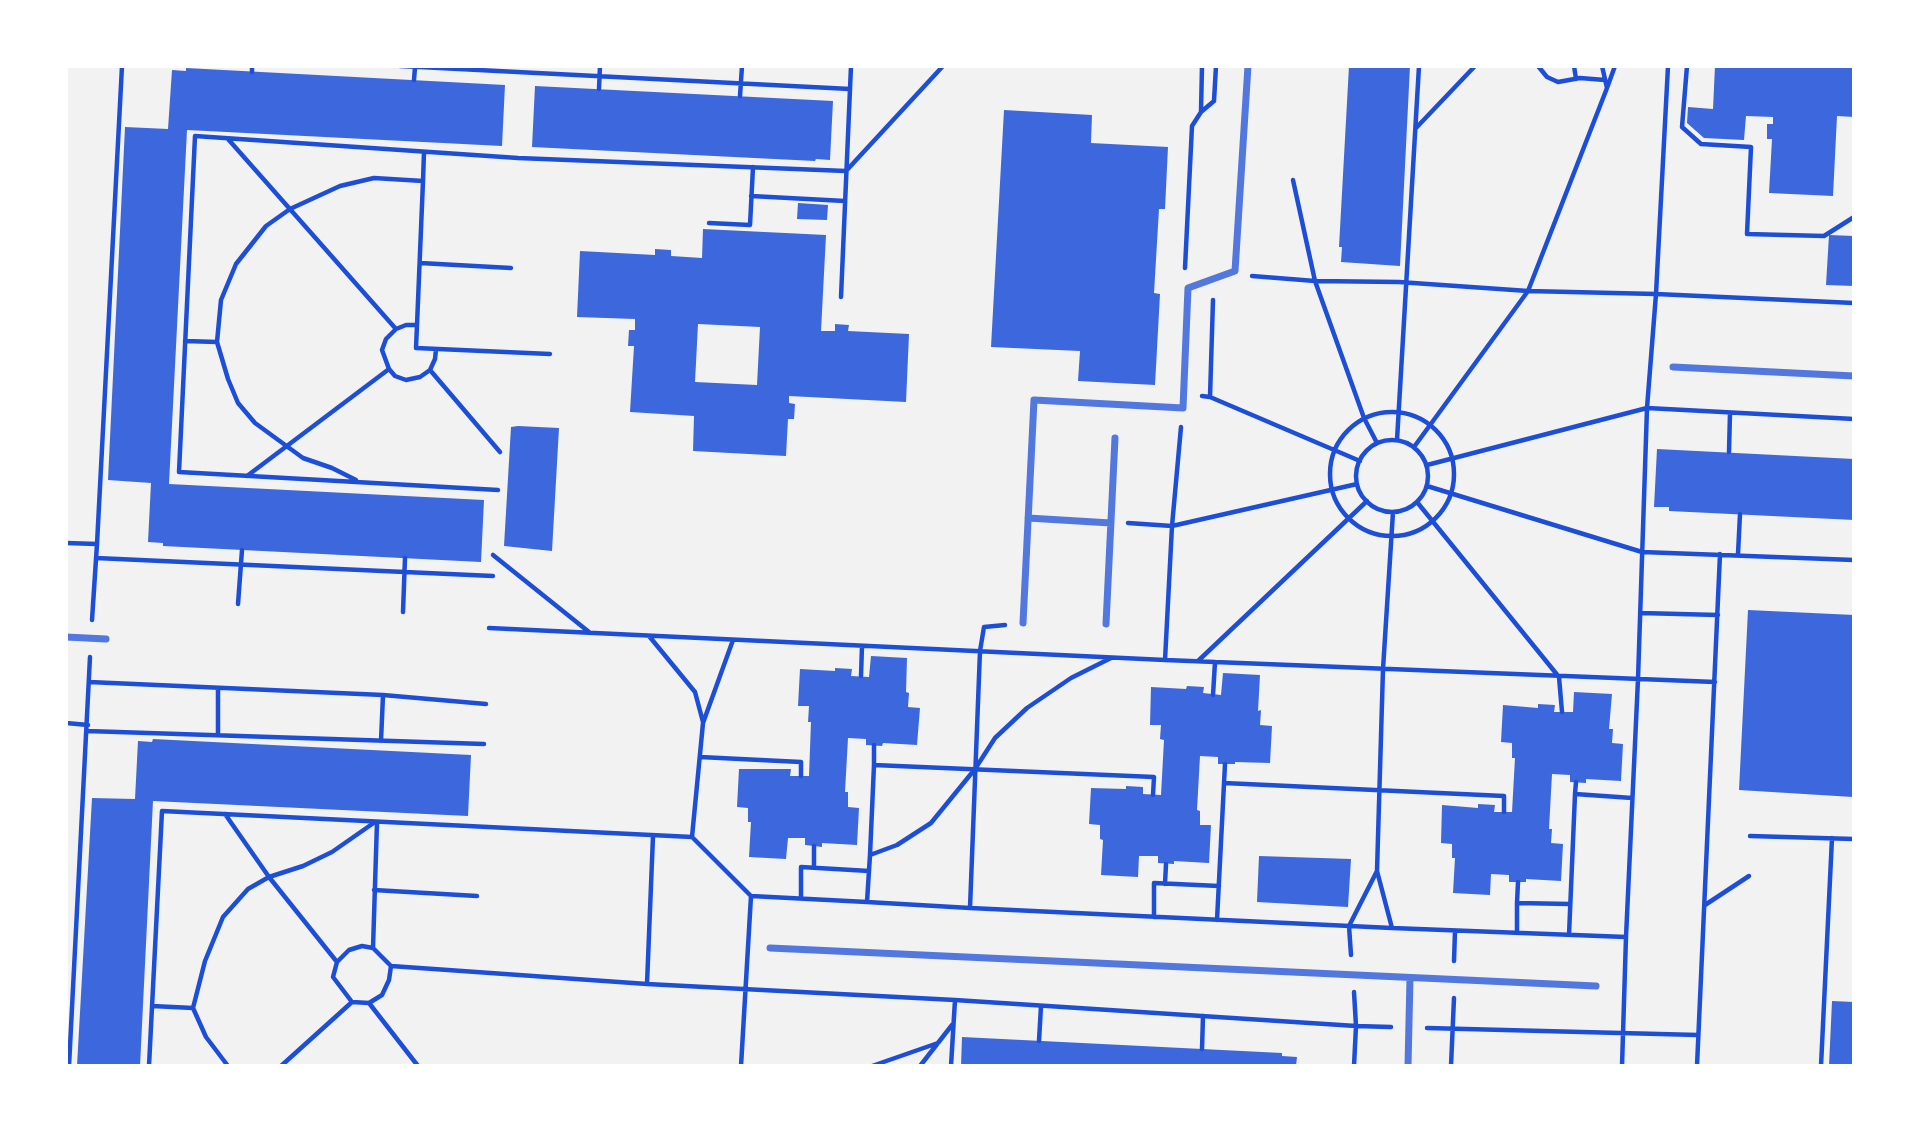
<!DOCTYPE html>
<style>
body{margin:0}
#map{position:relative;width:1920px;height:1132px;overflow:hidden;background:#f2f2f2;font-family:Raleway,sans-serif}
canvas{display:block}
.frame{position:absolute;inset:0;border:68px solid #fff;pointer-events:none}
</style>
<div id="map">
<canvas width="1920" height="1132"></canvas>
<div class="frame"></div>
</div>
<script>
const ctx = document.querySelector('canvas').getContext('2d');
ctx.lineJoin = 'round';
function fillPath(path, color) { ctx.fillStyle = color; ctx.fill(path, 'evenodd'); }
const poly = rows => new Path2D(rows.map(r => 'M' + r).join(''));
function trace(path, color, width, dash) { ctx.strokeStyle = color; ctx.lineWidth = width; ctx.lineCap = dash ? 'butt' : 'round'; ctx.setLineDash(dash || []); ctx.stroke(path); }
fillPath(poly([
 [1349,66,1410,66,1400,266,1341,262,1342,247,1339,247],
 [1715,66,1854,66,1854,117,1837,116,1833,196,1769,193,1772,139,1767,139,1767,124,1773,124,1773,117,1746,116,1744,140,1704,138,1687,123,1688,107,1713,109],
 [186,68,505,85,502,146,187,130,169,484,484,500,481,562,163,546,163,543,148,542,151,483,108,480,125,127,168,129,172,70,186,71],
 [535,86,833,101,830,160,816,159,815,161,532,147],
 [1004,110,1092,115,1091,143,1168,147,1165,209,1159,209,1154,293,1160,294,1155,385,1078,381,1080,351,991,347],
 [798,203,828,205,827,220,797,219],
 [703,229,826,235,821,331,835,331,835,324,849,325,848,331,909,334,906,402,789,396,789,403,795,404,794,419,788,419,786,456,693,451,694,416,630,412,634,346,628,346,629,330,635,330,635,319,577,317,580,251,655,255,655,249,671,250,671,256,702,258],
 [698,324,760,327,757,385,695,382],
 [1829,235,1854,236,1854,286,1826,285],
 [518,426,559,428,552,551,504,546,511,427],
 [1657,449,1854,459,1854,520,1669,511,1669,507,1654,507],
 [1748,610,1854,615,1853,797,1739,790],
 [871,656,907,658,906,692,909,693,908,707,920,708,917,745,883,743,882,746,866,745,866,739,848,738,845,792,848,792,848,807,859,808,857,845,822,843,822,847,814,846,805,845,805,838,788,838,786,859,749,857,751,822,748,822,748,808,737,807,739,769,791,769,790,776,809,776,811,722,808,722,809,706,798,706,800,669,835,671,835,668,852,669,851,676,869,677],
 [1223,673,1260,675,1258,711,1261,710,1260,725,1272,726,1270,763,1235,762,1235,764,1218,764,1218,757,1200,756,1197,810,1200,811,1200,825,1211,825,1209,863,1174,861,1174,864,1158,863,1158,856,1139,856,1138,877,1101,875,1103,840,1100,839,1100,825,1089,824,1091,788,1126,789,1126,786,1143,787,1143,794,1161,795,1164,740,1160,739,1161,725,1150,725,1151,687,1186,689,1187,686,1204,687,1203,693,1221,695],
 [1574,692,1612,694,1609,729,1613,729,1612,743,1623,744,1621,781,1586,779,1586,783,1570,782,1570,775,1552,774,1549,829,1552,829,1551,843,1563,844,1561,881,1526,879,1526,882,1509,882,1509,875,1491,874,1490,895,1453,893,1455,858,1452,858,1452,844,1441,843,1442,805,1478,808,1478,804,1495,805,1494,812,1512,812,1515,758,1512,758,1512,743,1501,742,1503,705,1538,708,1538,704,1555,705,1554,712,1573,712],
 [153,739,471,755,468,816,153,801,140,1066,77,1066,92,798,135,799,138,741,152,742],
 [1259,856,1351,859,1348,907,1257,902],
 [1832,1001,1854,1002,1854,1066,1829,1066],
 [962,1037,1282,1053,1282,1056,1297,1057,1296,1066,961,1066]
]), '#3d67dc');
trace(poly([
 [400,66,850,89,851,66],
 [1538,66,1547,77,1558,82,1580,78,1605,80],
 [1574,66,1576,79],
 [1668,66,1656,294,1854,303],
 [1687,66,1682,127,1701,144,1751,147,1747,234,1824,236,1854,217],
 [252,72,252,66],
 [414,80,415,67],
 [1607,88,1615,66],
 [599,89,600,66],
 [740,96,742,66],
 [1201,111,1202,66],
 [1416,128,1475,66],
 [228,139,396,329,386,339,382,350,389,369,247,476],
 [1293,180,1315,281,1364,418,1377,443],
 [751,196,845,201],
 [709,223,750,225,753,167],
 [420,263,511,268],
 [1185,268,1192,126,1201,112,1214,101,1216,66],
 [841,297,850,89],
 [417,325,416,348,550,354],
 [396,329,406,325,417,325,423,181],
 [185,341,217,342,228,379,238,403,255,423,303,458,332,468,356,480],
 [217,342,221,300,236,264,266,226,290,209,340,186,374,178,423,181,424,152],
 [389,369,395,376,406,380,420,377,430,370,500,452],
 [430,370,435,359,436,349],
 [1202,396,1210,397,1360,461],
 [1210,397,1213,300],
 '1330 474a62 62 0 1 1 124 0a62 62 0 1 1-124 0Z',
 [1397,440,1419,66],
 '1356 476a36 36 0 1 1 72 0a36 36 0 1 1-72 0Z',
 [1414,447,1528,291,1607,88,1602,66],
 [1729,452,1730,413],
 [1427,465,1647,408,1854,419],
 [1427,486,1642,552,1854,560],
 [498,490,179,472,195,136,518,158,846,171,943,66],
 [1417,502,1559,677,1562,712],
 [1128,523,1172,526,1357,484],
 [66,543,97,544,122,66],
 [1738,554,1740,514],
 [493,555,589,632],
 [96,558,493,576],
 [238,604,242,550],
 [403,612,405,558],
 [1640,613,1718,615],
 [92,620,97,544],
 [1005,625,984,627,980,651,970,908,1392,928,1626,937,1638,679,1647,408,1656,294,1528,291,1399,282,1315,281,1252,276],
 [489,628,1165,660,1715,682],
 [649,636,695,692,703,722],
 [1165,660,1172,526,1181,427],
 [1198,661,1367,501],
 [861,676,862,646],
 [89,682,383,695,486,704],
 [1213,695,1215,662],
 [66,723,88,725],
 [87,731,484,744],
 [218,735,218,689],
 [381,741,383,695],
 [700,757,801,762,801,776],
 [874,765,874,745],
 [1224,783,1504,796,1504,812],
 [1575,794,1576,782],
 [225,814,269,877,303,866,332,852,375,822],
 [1750,836,1854,839],
 [692,837,751,896,741,1066],
 [814,846,814,867],
 [870,855,874,765,1154,777,1153,795],
 [1377,871,1383,669,1393,512],
 [1165,884,1166,864],
 [374,890,477,896],
 [751,896,867,902],
 [801,898,801,867,869,871],
 [1517,903,1518,882],
 [1705,905,1749,876],
 [970,908,867,902,870,855,897,845,931,823,975,769,995,738,1027,708,1071,678,1111,658],
 [1154,917,1154,883,1219,886],
 [1217,920,1225,764],
 [1517,933,1517,903,1570,904],
 [1569,935,1575,794,1632,798],
 [373,948,377,822],
 [1351,955,1349,926,1377,871,1392,928],
 [1454,961,1455,931],
 [337,962,349,950,362,946,373,948,391,966],
 [647,984,653,836],
 [1354,992,1356,1026,1391,1027],
 [352,1002,369,1003,418,1066],
 [369,1003,382,995,389,980,391,966,647,984,955,1000],
 [152,1006,193,1008,206,1037,228,1066],
 [193,1008,205,961,223,917,248,889,269,877,337,962,333,977,352,1002,281,1066],
 [1427,1028,1698,1035],
 [1039,1041,1041,1006],
 [1202,1049,1203,1016],
 [69,1066,90,657],
 [149,1066,162,811,692,837,703,723,733,640],
 [872,1066,938,1043],
 [920,1066,952,1025],
 [951,1066,955,1000,1356,1026,1354,1066],
 [1451,1066,1454,998],
 [1622,1066,1626,937],
 [1697,1066,1720,554],
 [1821,1066,1832,838]
]), '#1d4ed8', 4.5);
trace(poly([
 [1673,367,1854,376],
 [1028,518,1111,523],
 [1023,623,1034,400,1183,408,1188,288,1235,271,1248,66],
 [1106,624,1115,438],
 [66,637,106,639],
 [770,948,1596,986],
 [1408,1066,1410,978]
]), '#5277de', 7);
</script>
